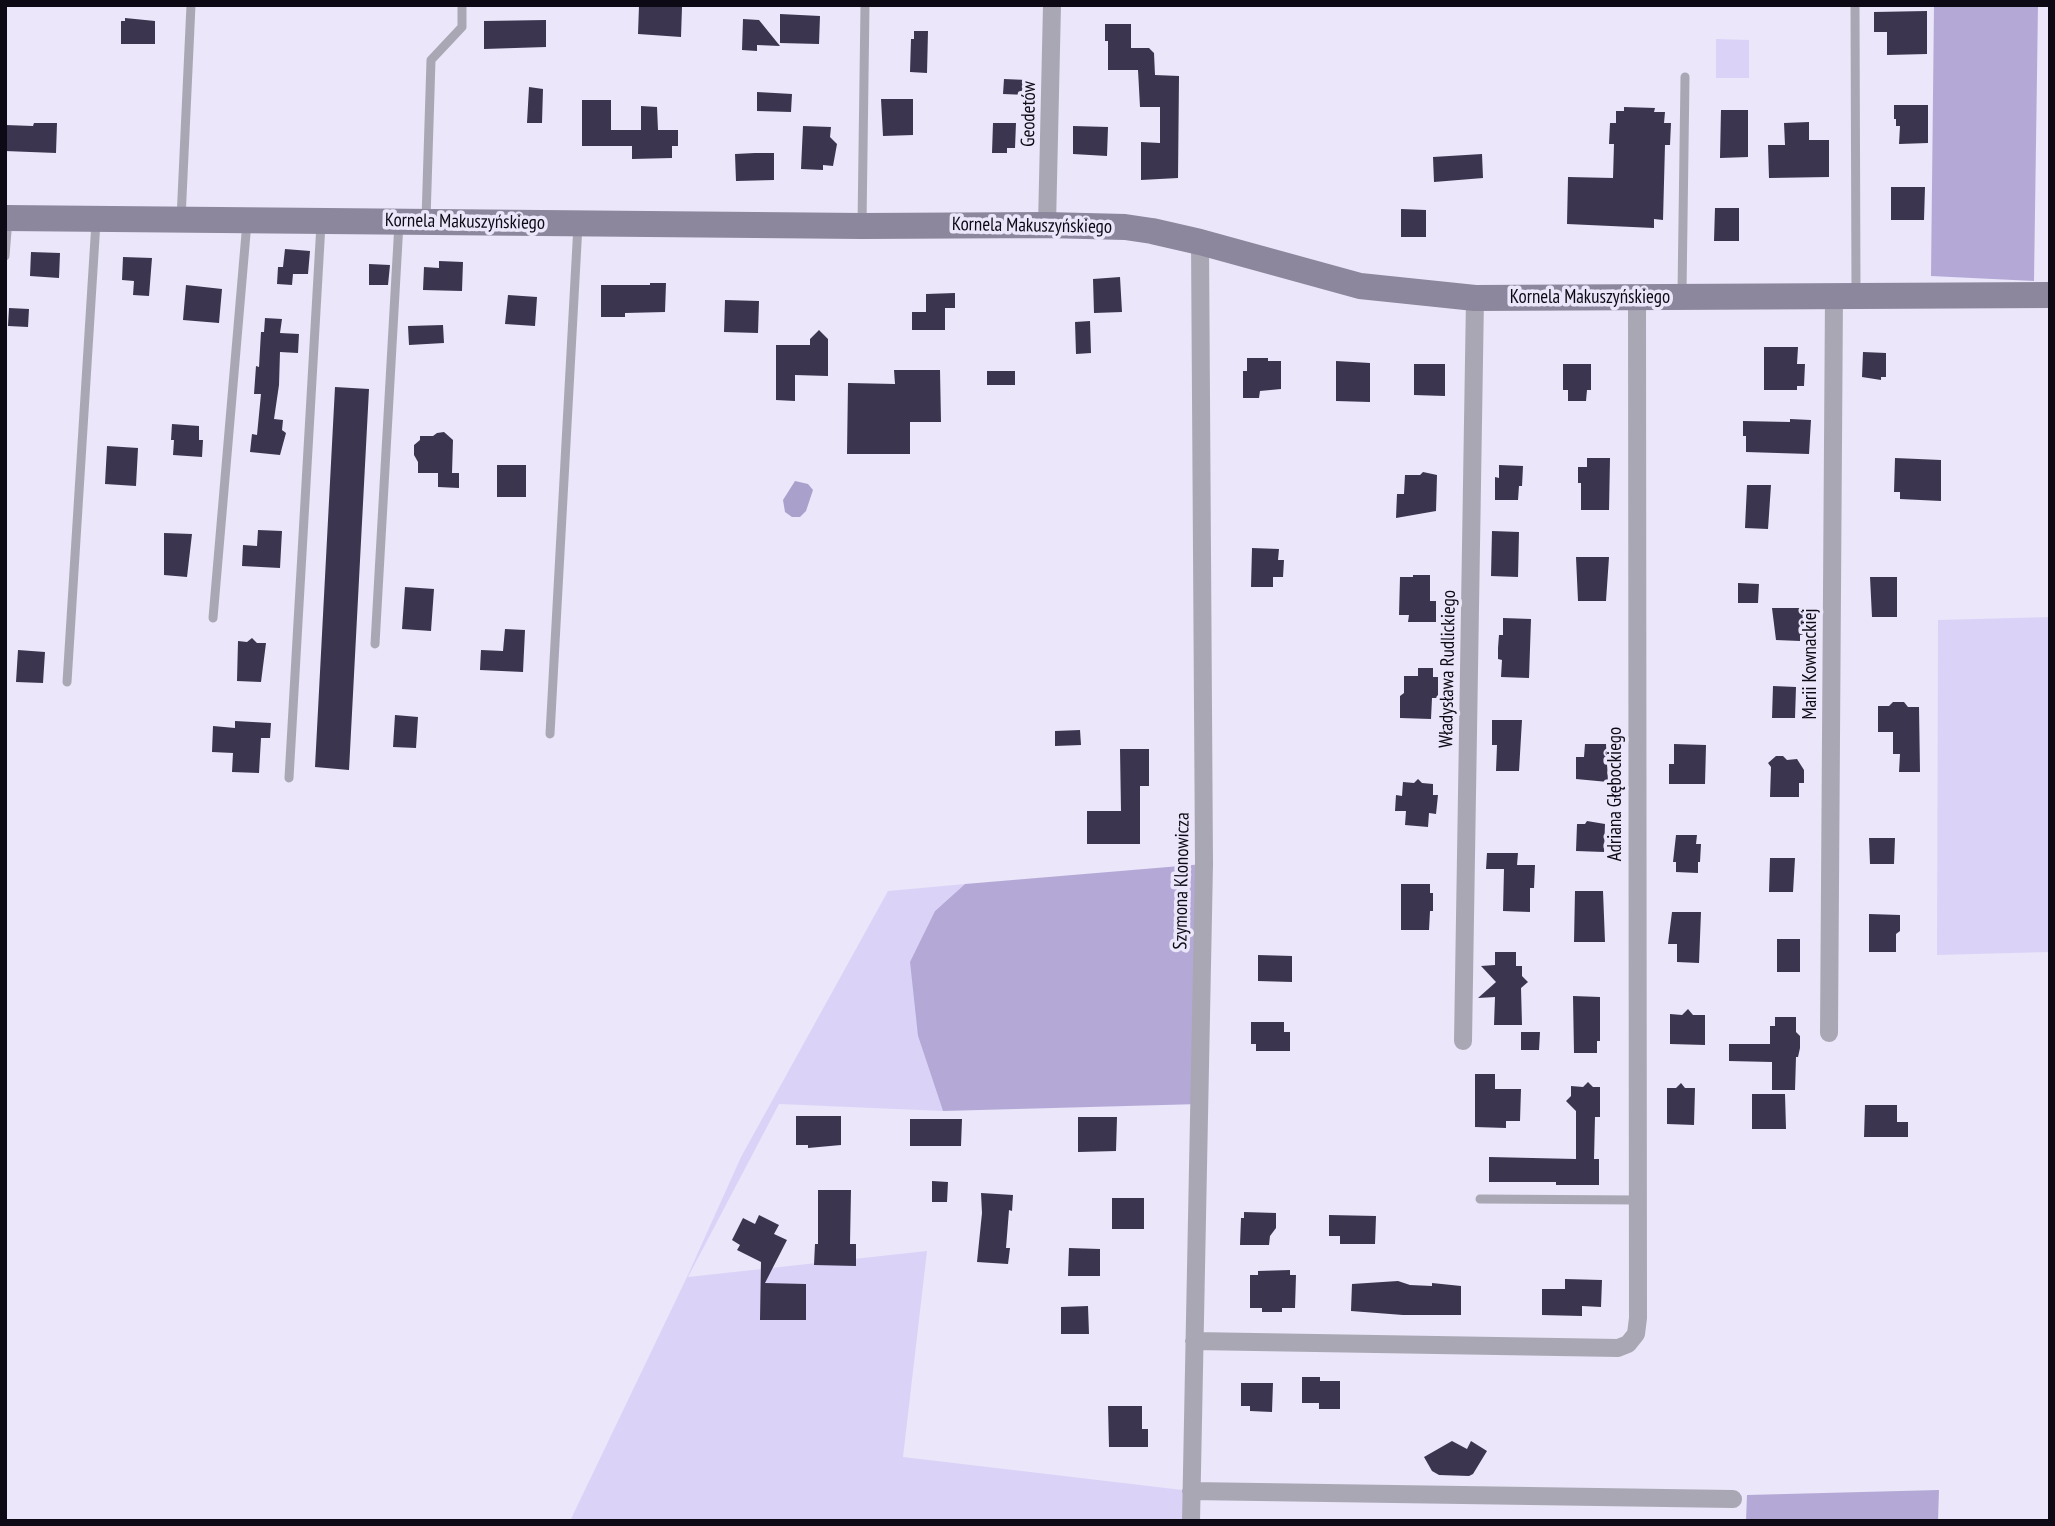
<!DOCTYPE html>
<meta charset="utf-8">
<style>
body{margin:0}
#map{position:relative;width:2055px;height:1526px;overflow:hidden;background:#ebe6fa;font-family:"PT Sans Narrow",sans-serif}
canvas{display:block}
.frame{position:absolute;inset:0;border:7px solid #0d0a15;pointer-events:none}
</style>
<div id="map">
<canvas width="2055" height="1526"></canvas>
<div class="frame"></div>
</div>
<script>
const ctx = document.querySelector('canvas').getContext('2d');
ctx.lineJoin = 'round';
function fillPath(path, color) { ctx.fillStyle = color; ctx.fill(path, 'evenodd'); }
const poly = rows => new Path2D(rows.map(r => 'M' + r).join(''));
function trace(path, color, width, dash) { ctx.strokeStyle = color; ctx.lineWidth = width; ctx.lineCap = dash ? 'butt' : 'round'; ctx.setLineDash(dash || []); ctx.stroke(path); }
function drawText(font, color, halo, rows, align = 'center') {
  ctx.font = font + ' "PT Sans Narrow",sans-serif'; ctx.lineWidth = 7; ctx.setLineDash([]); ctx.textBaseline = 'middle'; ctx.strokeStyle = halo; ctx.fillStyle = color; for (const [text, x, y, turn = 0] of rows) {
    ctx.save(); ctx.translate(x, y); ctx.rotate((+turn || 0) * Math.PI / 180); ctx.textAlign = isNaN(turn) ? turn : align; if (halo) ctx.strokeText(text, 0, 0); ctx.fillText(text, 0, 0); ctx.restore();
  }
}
fillPath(poly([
 [1716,39,1749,40,1749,78,1716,78],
 [2050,617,2050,952,1937,955,1938,620],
 [965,884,935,911,918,1036,943,1111,779,1104,688,1277,927,1251,903,1457,1191,1491,1191,1521,570,1521,687,1277,741,1157,888,891]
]), '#dbd3f7');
fillPath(poly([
 [1934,5,2038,5,2034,281,1931,276],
 [1204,864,1200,1104,943,1111,918,1036,910,962,935,911,965,884],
 [1939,1490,1938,1521,1746,1521,1747,1495]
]), '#b4a9d6');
fillPath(poly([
 [795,481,808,484,813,490,806,511,800,517,792,517,785,512,783,500]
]), '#aaa0cc');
fillPath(poly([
 [639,6,682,7,681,37,638,34],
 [1927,11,1927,54,1887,55,1887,32,1874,32,1874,12],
 [780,14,820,16,819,44,780,43],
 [125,18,155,21,155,44,121,44,121,21,125,21],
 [743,19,759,20,780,46,757,45,757,51,742,50],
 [546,20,546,47,484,49,484,21],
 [1105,24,1131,24,1131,48,1149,48,1154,53,1155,75,1179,76,1178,178,1141,180,1141,142,1160,143,1160,107,1140,107,1138,70,1108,70,1108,41,1105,41],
 [914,31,928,31,927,73,910,72,911,39,914,39],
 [1004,79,1027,80,1027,95,1003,94],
 [529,87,543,89,542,123,527,123],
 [757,92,792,94,791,112,757,111],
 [881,99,913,99,913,135,883,136],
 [582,100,611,100,611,130,641,130,641,106,657,107,658,130,678,130,678,146,672,146,672,158,632,159,632,146,582,146],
 [1894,105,1928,105,1928,143,1899,144,1900,126,1896,126,1896,119,1894,119],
 [1624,107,1655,108,1654,112,1665,112,1664,123,1671,123,1670,145,1665,145,1663,220,1654,219,1654,228,1567,224,1568,177,1613,178,1614,144,1609,144,1610,123,1616,123,1616,111,1624,111],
 [1721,110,1748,110,1748,157,1720,158],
 [1809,122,1809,140,1829,140,1829,177,1769,178,1768,145,1785,145,1784,123],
 [34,123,57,123,56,153,5,151,5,125,33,126],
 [993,123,1016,123,1015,148,1007,148,1007,153,992,153],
 [803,126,831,127,830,137,837,144,833,166,823,165,823,170,801,169],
 [1073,126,1108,127,1107,156,1073,154],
 [755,153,774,153,774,180,736,181,735,154],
 [1482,154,1483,178,1434,182,1433,157],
 [1891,187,1925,187,1924,220,1891,220],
 [1715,208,1739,208,1739,241,1714,241],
 [1401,209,1426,210,1426,237,1401,237],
 [285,249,310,251,308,274,293,274,292,285,277,284,278,267,283,267],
 [31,252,60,253,59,278,30,276],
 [123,257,152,258,149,296,133,295,134,281,122,280],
 [439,261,463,262,462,291,423,290,424,267,439,268],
 [369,264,390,265,388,285,369,285],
 [1120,277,1122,312,1094,313,1093,279],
 [650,283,666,283,665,312,625,313,625,317,601,317,601,285,650,285],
 [186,285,222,289,219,323,183,320],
 [955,293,955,308,945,308,945,330,912,330,912,312,926,312,926,294],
 [508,295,537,297,535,326,505,324],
 [725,300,759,301,758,333,724,332],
 [9,308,29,309,28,327,8,326],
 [265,318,282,319,280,333,299,334,298,353,280,352,279,385,274,419,283,420,282,430,286,433,280,455,250,452,252,434,257,435,261,394,254,394,256,366,259,367,261,332,264,332],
 [1090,321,1091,353,1076,354,1075,322],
 [443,325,444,343,409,345,408,326],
 [819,330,828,339,828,376,795,375,795,401,776,400,776,345,810,345,810,339],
 [1764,347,1798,347,1797,364,1805,364,1804,386,1797,386,1797,390,1764,390],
 [1863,352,1886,353,1886,377,1881,377,1881,380,1862,377],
 [1247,358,1268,358,1268,361,1281,361,1281,389,1260,391,1259,398,1243,398,1243,371,1247,371],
 [1336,361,1370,363,1370,402,1336,401],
 [1414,364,1445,364,1445,396,1414,395],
 [1563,364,1591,364,1591,390,1587,390,1586,401,1568,401,1568,390,1563,390],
 [894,370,940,370,941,422,910,422,910,454,847,454,848,383,895,384],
 [987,371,1015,371,1015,385,987,385],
 [335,387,369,389,349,770,315,767],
 [1790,419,1811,420,1809,454,1746,452,1746,436,1743,436,1743,421,1790,422],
 [172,424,199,426,199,440,203,440,202,457,173,455,174,440,171,440],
 [444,432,453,440,452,473,459,473,459,488,438,487,438,473,418,473,418,462,414,455,414,445,420,440,420,436,433,436,437,433],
 [107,446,138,448,136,486,105,484],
 [1587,458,1610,458,1609,510,1581,510,1581,483,1578,483,1578,467,1587,467],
 [1895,458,1941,460,1941,501,1900,499,1900,492,1894,492],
 [497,465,526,465,526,497,497,497],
 [1499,465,1523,466,1522,486,1519,486,1518,500,1495,500,1495,477,1499,478],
 [1423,472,1437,475,1436,511,1396,518,1397,494,1404,494,1405,475,1420,475],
 [1747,485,1771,485,1768,529,1745,528],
 [258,530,282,531,280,568,242,566,243,545,257,546],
 [1492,531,1519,532,1518,577,1491,576],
 [164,533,192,534,187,577,164,575],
 [1252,548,1279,549,1278,560,1284,560,1283,577,1273,577,1273,587,1251,587],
 [1576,557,1609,557,1606,601,1578,601],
 [1413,575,1430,575,1430,601,1436,601,1436,622,1408,622,1409,615,1399,615,1400,577,1413,577],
 [1870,577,1897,577,1897,617,1872,617],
 [1738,583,1759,584,1758,603,1738,603],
 [405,587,434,589,431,631,402,629],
 [1772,608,1800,608,1800,611,1810,611,1810,627,1805,627,1805,635,1800,635,1800,641,1776,640],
 [1503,618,1531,619,1529,678,1501,677,1502,660,1498,659,1498,648,1499,635,1503,635],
 [505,629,525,630,523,672,480,670,481,650,503,651],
 [252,638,257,643,266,643,261,682,237,681,238,641,247,642],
 [18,650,45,652,43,683,16,682],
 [1418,668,1433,668,1433,677,1438,677,1438,698,1432,698,1431,719,1400,718,1400,696,1404,693,1404,676,1418,676],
 [1773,686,1796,687,1795,718,1772,718],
 [1893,702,1904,702,1908,707,1919,707,1920,772,1899,772,1900,754,1893,754,1893,732,1878,732,1878,706,1889,706],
 [395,715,418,717,416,748,393,747],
 [1492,720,1522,720,1519,771,1496,771,1497,745,1492,745],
 [235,721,271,723,270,738,261,738,259,773,232,772,233,753,212,752,213,726,235,728],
 [1080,730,1081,745,1055,746,1055,731],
 [1585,744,1606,744,1608,782,1576,779,1576,757,1584,757],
 [1674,744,1706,745,1705,784,1669,784,1669,764,1674,764],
 [1120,749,1149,749,1149,786,1140,786,1140,844,1087,844,1087,811,1121,811],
 [1776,756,1783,756,1787,760,1797,759,1804,770,1804,783,1799,783,1799,797,1770,797,1771,767,1768,763],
 [1418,779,1422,783,1433,784,1433,795,1438,795,1436,814,1429,813,1428,827,1405,825,1406,811,1395,811,1396,795,1402,796,1403,782,1414,783],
 [1587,821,1605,824,1604,852,1576,851,1577,824,1585,824],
 [1676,835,1697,835,1696,844,1701,844,1700,862,1698,862,1698,873,1676,872,1676,862,1673,862],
 [1869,838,1895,838,1894,864,1870,864],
 [1487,853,1518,853,1517,865,1535,865,1534,888,1530,888,1530,912,1503,911,1504,869,1486,869],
 [1770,858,1795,858,1793,892,1769,892],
 [1401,884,1430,884,1430,893,1433,893,1433,911,1430,911,1429,930,1401,930],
 [1575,891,1603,891,1605,942,1574,942],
 [1672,912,1701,912,1699,963,1677,962,1677,944,1668,944],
 [1869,914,1900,915,1900,931,1896,934,1896,952,1869,952],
 [1777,939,1800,939,1800,972,1777,972],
 [1495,952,1516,952,1516,966,1522,966,1522,976,1528,982,1521,988,1522,1025,1494,1025,1495,997,1478,998,1496,982,1481,966,1495,965],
 [1258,955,1292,956,1292,982,1258,981],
 [1573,996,1600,997,1600,1041,1597,1041,1597,1053,1574,1053],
 [1688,1009,1693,1015,1705,1015,1705,1045,1670,1044,1670,1014,1682,1015],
 [1775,1017,1796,1017,1796,1032,1800,1036,1800,1048,1798,1057,1796,1057,1795,1090,1772,1090,1772,1062,1729,1061,1729,1044,1770,1044,1770,1026,1775,1026],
 [1251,1022,1284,1022,1284,1032,1290,1032,1290,1051,1256,1051,1256,1044,1251,1044],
 [1521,1032,1540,1032,1539,1050,1521,1050],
 [1475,1074,1495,1074,1495,1089,1521,1089,1520,1121,1506,1121,1506,1128,1475,1127],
 [1588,1082,1593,1087,1600,1087,1600,1117,1595,1117,1594,1159,1599,1159,1599,1185,1556,1185,1556,1182,1489,1182,1489,1157,1576,1159,1576,1111,1566,1101,1571,1096,1571,1086,1583,1087],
 [1681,1083,1685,1088,1695,1088,1694,1125,1667,1124,1667,1088,1676,1088],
 [1752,1094,1785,1094,1786,1129,1752,1129],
 [1865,1105,1897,1105,1897,1122,1908,1122,1908,1137,1864,1137],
 [796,1116,841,1116,841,1145,808,1148,808,1145,796,1145],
 [1078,1117,1117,1117,1116,1151,1078,1152],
 [910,1119,962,1119,961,1146,910,1146],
 [932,1181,948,1182,947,1202,932,1202],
 [818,1190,851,1190,850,1244,856,1244,856,1266,814,1265,815,1244,818,1244],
 [981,1193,1013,1195,1012,1211,1009,1210,1006,1248,1010,1248,1008,1264,977,1262,982,1213],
 [1112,1198,1144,1198,1144,1229,1112,1229],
 [1244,1212,1276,1213,1276,1228,1270,1236,1269,1245,1240,1245,1241,1218,1244,1218],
 [759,1215,779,1225,774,1234,787,1240,765,1283,806,1284,806,1320,760,1320,761,1262,737,1250,740,1245,732,1240,743,1218,755,1224],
 [1329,1215,1376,1216,1375,1244,1340,1244,1340,1236,1329,1236],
 [1069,1248,1100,1249,1100,1276,1068,1276],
 [1290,1270,1290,1275,1296,1275,1295,1308,1282,1308,1282,1312,1262,1312,1262,1308,1250,1308,1250,1275,1258,1275,1258,1271],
 [1565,1279,1602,1280,1601,1307,1582,1306,1582,1316,1542,1315,1542,1289,1565,1289],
 [1398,1281,1410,1285,1432,1286,1432,1283,1461,1286,1461,1315,1403,1315,1351,1311,1352,1284],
 [1088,1306,1089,1334,1061,1334,1061,1307],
 [1302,1377,1320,1377,1320,1381,1340,1381,1340,1409,1319,1409,1319,1403,1302,1403],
 [1241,1383,1273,1383,1272,1412,1250,1411,1250,1406,1241,1406],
 [1108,1406,1142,1406,1142,1429,1148,1429,1148,1447,1109,1447],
 [1452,1441,1467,1449,1471,1441,1487,1451,1473,1474,1469,1476,1439,1475,1432,1471,1424,1457]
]), '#3c354f');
trace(poly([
 [1855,5,1856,293],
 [181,219,191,5],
 [426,219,431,60,462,27,462,5],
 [862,224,865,5],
 [5,256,8,219],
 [1682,293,1685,77],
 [213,618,247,222],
 [375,644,399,223],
 [67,682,96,222],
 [550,734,578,225],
 [289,778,321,224],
 [1480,1199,1638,1200]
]), '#aaa7b5', 9);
trace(poly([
 [1047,225,1052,5],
 [1829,1033,1834,295],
 [1463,1041,1475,298],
 [1194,1341,1618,1348,1628,1344,1636,1334,1638,1318,1637,299],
 [1191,1491,1733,1499],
 [1191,1521,1204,864,1200,242]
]), '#aaa7b5', 18);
trace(poly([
 [5,218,862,226,1047,225,1125,227,1152,231,1200,242,1360,286,1475,298,2050,295]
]), '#8c879c', 26);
drawText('19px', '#0d0a15', '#ebe6fa', [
 ["Geodetów",1029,114,-89],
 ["Kornela Makuszyńskiego",465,222,1],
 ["Kornela Makuszyńskiego",1032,226,1],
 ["Kornela Makuszyńskiego",1590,298],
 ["Marii Kownackiej",1811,664,-90],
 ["Władysława Rudlickiego",1448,669,-89],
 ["Adriana Głębockiego",1616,794,-90],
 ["Szymona Klonowicza",1182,881,-89]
]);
</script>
